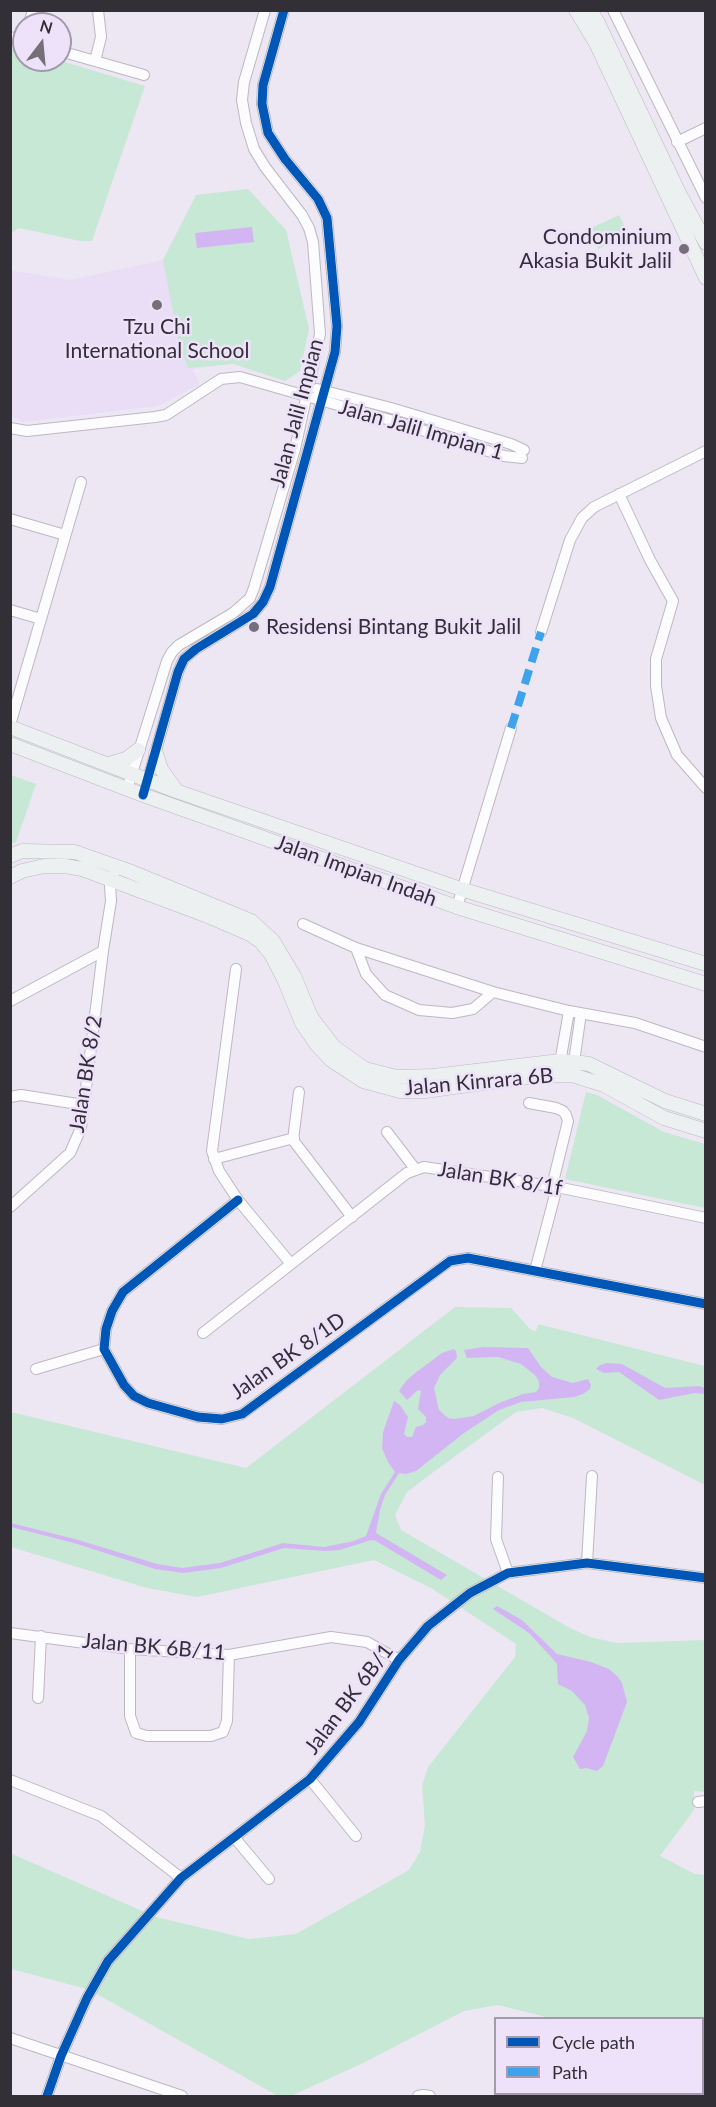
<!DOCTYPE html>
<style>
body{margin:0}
#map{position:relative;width:716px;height:2107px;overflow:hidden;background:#ede7f4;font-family:Lato,sans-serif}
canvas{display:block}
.frame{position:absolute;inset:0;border:12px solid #332f37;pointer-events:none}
.legend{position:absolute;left:494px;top:2017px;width:210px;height:78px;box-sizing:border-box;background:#ede2f9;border:2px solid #a39aab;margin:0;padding:8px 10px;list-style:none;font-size:18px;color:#332f37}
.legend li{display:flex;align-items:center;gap:12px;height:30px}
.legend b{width:30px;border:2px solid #a39aab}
.north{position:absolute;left:12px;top:12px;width:60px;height:60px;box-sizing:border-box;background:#ede2f9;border:2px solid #a39aab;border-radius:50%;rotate:16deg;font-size:16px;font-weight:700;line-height:24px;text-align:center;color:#332f37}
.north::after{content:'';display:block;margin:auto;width:21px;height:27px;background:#746f79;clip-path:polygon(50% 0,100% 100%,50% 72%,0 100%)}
</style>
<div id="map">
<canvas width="716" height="2107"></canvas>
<div class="frame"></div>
<ul class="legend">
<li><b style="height:8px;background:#0057b8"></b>Cycle path</li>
<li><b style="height:8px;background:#3ea3ec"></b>Path</li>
</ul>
<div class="north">N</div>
</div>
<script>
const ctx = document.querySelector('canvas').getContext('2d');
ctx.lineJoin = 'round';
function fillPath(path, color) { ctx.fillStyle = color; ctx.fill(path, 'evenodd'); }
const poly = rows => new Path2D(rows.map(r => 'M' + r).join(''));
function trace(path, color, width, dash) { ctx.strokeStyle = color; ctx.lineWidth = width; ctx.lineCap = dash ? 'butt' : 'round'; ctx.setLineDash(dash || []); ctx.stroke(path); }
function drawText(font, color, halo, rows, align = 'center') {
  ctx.font = font + ' Lato,sans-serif'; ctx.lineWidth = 5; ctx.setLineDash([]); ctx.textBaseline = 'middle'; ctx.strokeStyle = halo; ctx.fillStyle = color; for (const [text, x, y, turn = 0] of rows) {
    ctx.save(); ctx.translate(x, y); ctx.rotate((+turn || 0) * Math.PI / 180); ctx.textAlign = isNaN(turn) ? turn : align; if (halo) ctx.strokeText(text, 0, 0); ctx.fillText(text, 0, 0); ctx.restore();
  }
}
fillPath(poly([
 [248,189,286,230,309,329,300,371,285,381,233,364,192,369,200,384,158,406,23,422,11,417,10,272,15,271,70,280,163,260,196,195]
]), '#e9def5');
fillPath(poly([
 [11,46,24,50,24,60,58,60,145,86,92,241,80,241,19,228,11,233],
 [248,189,286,230,309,329,300,371,285,381,233,364,188,368,179,343,163,260,196,195],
 [619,215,629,235,598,249,589,229],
 [11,775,36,784,16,842,11,844],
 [586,1092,597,1095,664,1132,705,1144,705,1208,565,1179],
 [455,1307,511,1308,531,1330,536,1331,538,1324,705,1366,705,1485,573,1418,542,1408,516,1412,435,1471,407,1492,395,1515,401,1530,570,1628,590,1637,617,1643,705,1640,705,1792,694,1791,694,1810,660,1856,695,1874,705,1875,705,2058,703,2057,702,2018,550,2018,498,2005,464,2011,361,2064,291,2096,278,2096,104,1998,83,1988,11,1969,10,1853,156,1917,249,1939,296,1934,409,1870,420,1852,425,1825,422,1786,428,1767,515,1657,516,1644,431,1588,374,1560,197,1597,147,1588,11,1547,11,1412,246,1468]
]), '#c7e8d5');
fillPath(poly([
 [252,227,254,242,197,248,195,233],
 [483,1347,528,1348,541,1367,552,1377,573,1383,588,1379,591,1385,590,1389,583,1394,574,1397,521,1402,499,1410,464,1433,416,1471,406,1474,399,1473,385,1495,380,1510,376,1533,447,1575,441,1580,376,1541,371,1540,340,1550,325,1551,284,1548,221,1568,183,1573,155,1569,74,1543,11,1527,11,1523,75,1539,157,1564,182,1568,220,1563,283,1543,324,1547,354,1541,366,1536,381,1494,395,1472,388,1462,382,1448,383,1432,394,1401,400,1405,408,1417,404,1434,407,1437,412,1437,416,1427,423,1425,426,1422,426,1417,418,1409,421,1391,418,1390,407,1400,399,1391,406,1381,415,1373,442,1353,454,1349,456,1351,457,1358,440,1375,434,1388,439,1410,448,1418,454,1419,474,1416,499,1403,523,1394,536,1392,539,1388,539,1382,536,1376,521,1364,498,1357,467,1358,464,1350],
 [607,1363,622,1364,665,1388,699,1386,705,1388,705,1394,695,1393,659,1400,619,1372,604,1373,596,1369,600,1365],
 [497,1606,522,1620,557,1654,591,1662,609,1669,617,1676,622,1683,627,1702,603,1766,597,1771,586,1768,580,1769,573,1757,587,1731,589,1718,585,1705,572,1691,558,1684,557,1664,553,1659,529,1633,493,1609]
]), '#d4b5f3');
const street = poly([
 [613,10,706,198],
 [29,24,33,10],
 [10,37,24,41],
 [60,51,144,75],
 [95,61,101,37,98,10],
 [677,142,706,128],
 [317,389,391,408,511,444,524,450],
 [10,428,27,431,155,417,166,415,221,379,240,377,390,420,504,456,522,458],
 [619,494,650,560,673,601,656,659,656,686,661,718,677,755,706,788],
 [10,519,65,535],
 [10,610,41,619],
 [541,632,570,540,582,518,594,507,706,451],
 [10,725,81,482],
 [146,786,178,672,184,659,196,649,253,614,263,602,270,587,335,352,337,326,327,218,318,199,285,159,268,133,262,104,263,85,284,10],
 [127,789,167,661,172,652,179,645,233,613,250,598,254,588,295,449,320,334,313,242,309,228,302,215,265,167,254,149,246,123,242,100,244,82,265,10],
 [457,907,511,728],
 [303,924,356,948,493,992,569,1011,635,1023,706,1047],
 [356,948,366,974,385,995,419,1010,452,1013,473,1009,493,992],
 [236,969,212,1151,219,1171,238,1200,291,1264],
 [10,1001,103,951],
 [573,1069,581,1013],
 [558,1074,569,1011],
 [299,1092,293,1140,352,1217],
 [10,1097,21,1095,84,1105],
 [529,1103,556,1108,563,1111,566,1115,568,1121,552,1186],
 [387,1132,416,1170],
 [214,1159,294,1138],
 [238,1200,123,1292,112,1311,106,1329,104,1349,124,1385,134,1396,148,1403,198,1417,222,1419,242,1414,450,1261,468,1258,706,1304],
 [10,1207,70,1153,81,1128,103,951,111,901,110,885,113,875],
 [535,1271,557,1187],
 [203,1333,407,1173,424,1167,557,1187,706,1218],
 [36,1369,104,1349],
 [498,1477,496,1539,508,1573],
 [587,1563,592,1476],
 [10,1633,130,1649,229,1655,331,1637,367,1642,399,1660],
 [130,1649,130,1716,136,1733,147,1736,211,1736,223,1732,227,1721,229,1655],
 [38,1698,41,1636],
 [310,1779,356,1836],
 [10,1780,101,1816,181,1878],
 [698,1802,706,1801],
 [234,1837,269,1879],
 [10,2038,182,2096],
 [47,2096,61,2056,87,1998,108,1961,181,1878,310,1779,359,1722,399,1660,428,1626,470,1593,508,1573,587,1563,706,1578],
 [418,2096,423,2095,430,2096],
 [513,2096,514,2094],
 [610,2096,611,2094]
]);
const secondary = poly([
 [576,10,596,43,706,278],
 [590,10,598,23,679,193,706,243],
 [10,727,176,791,461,889,706,964],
 [10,744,143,795,457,907,706,984],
 [156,753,161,769,176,790],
 [109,764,126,759,138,750],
 [10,856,22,851,75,852,129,871,251,921,273,941,294,976,311,1017,334,1047,365,1069,397,1077,433,1076,560,1061,574,1062,589,1064,665,1101,706,1114],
 [10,877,22,871,44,866,65,866,82,869,208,916,250,934,260,941,271,954,284,979,302,1023,317,1045,331,1060,363,1081,400,1091,425,1091,542,1075,572,1075,604,1085,664,1118,706,1131]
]);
trace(street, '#bcb8c1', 12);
trace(secondary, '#bcb8c1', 15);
trace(street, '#fcfbfd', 10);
trace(secondary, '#edf0f0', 14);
trace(poly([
 [511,728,541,632]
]), '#3ea3ec', 8, [15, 8]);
trace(poly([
 [143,795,178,672,184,659,196,649,253,614,263,602,270,587,335,352,337,326,327,218,318,199,285,159,268,133,262,104,263,85,284,10],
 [238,1200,123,1292,112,1311,106,1329,104,1349,124,1385,134,1396,148,1403,198,1417,222,1419,242,1414,450,1261,468,1258,706,1304],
 [47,2096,61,2056,87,1998,108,1961,181,1878,310,1779,359,1722,399,1660,428,1626,470,1593,508,1573,587,1563,706,1578]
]), '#0057b8', 9);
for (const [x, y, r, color] of [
 [684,249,6,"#746f79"],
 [157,305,6,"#746f79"],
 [254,627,6,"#746f79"]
]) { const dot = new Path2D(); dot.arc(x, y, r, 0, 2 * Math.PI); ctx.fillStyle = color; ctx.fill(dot); trace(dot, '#ede2f9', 2); }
drawText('21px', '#332f37', '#ede2f9', [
 ["Condominium",672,237],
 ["Akasia Bukit Jalil",672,261],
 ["Tzu Chi",157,327,"center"],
 ["International School",157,351,"center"],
 ["Residensi Bintang Bukit Jalil",266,627,"left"]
], 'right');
drawText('21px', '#332f37', '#ede2f9', [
 ["Jalan Jalil Impian",297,413,-75],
 ["Jalan Jalil Impian 1",421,430,16],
 ["Jalan Impian Indah",356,871,20],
 ["Jalan BK 8/2",86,1074,-81],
 ["Jalan Kinrara 6B",479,1082,-5],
 ["Jalan BK 8/1f",500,1179,9],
 ["Jalan BK 8/1D",288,1356,-35],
 ["Jalan BK 6B/11",154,1647,5],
 ["Jalan BK 6B/1",349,1699,-53]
]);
</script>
